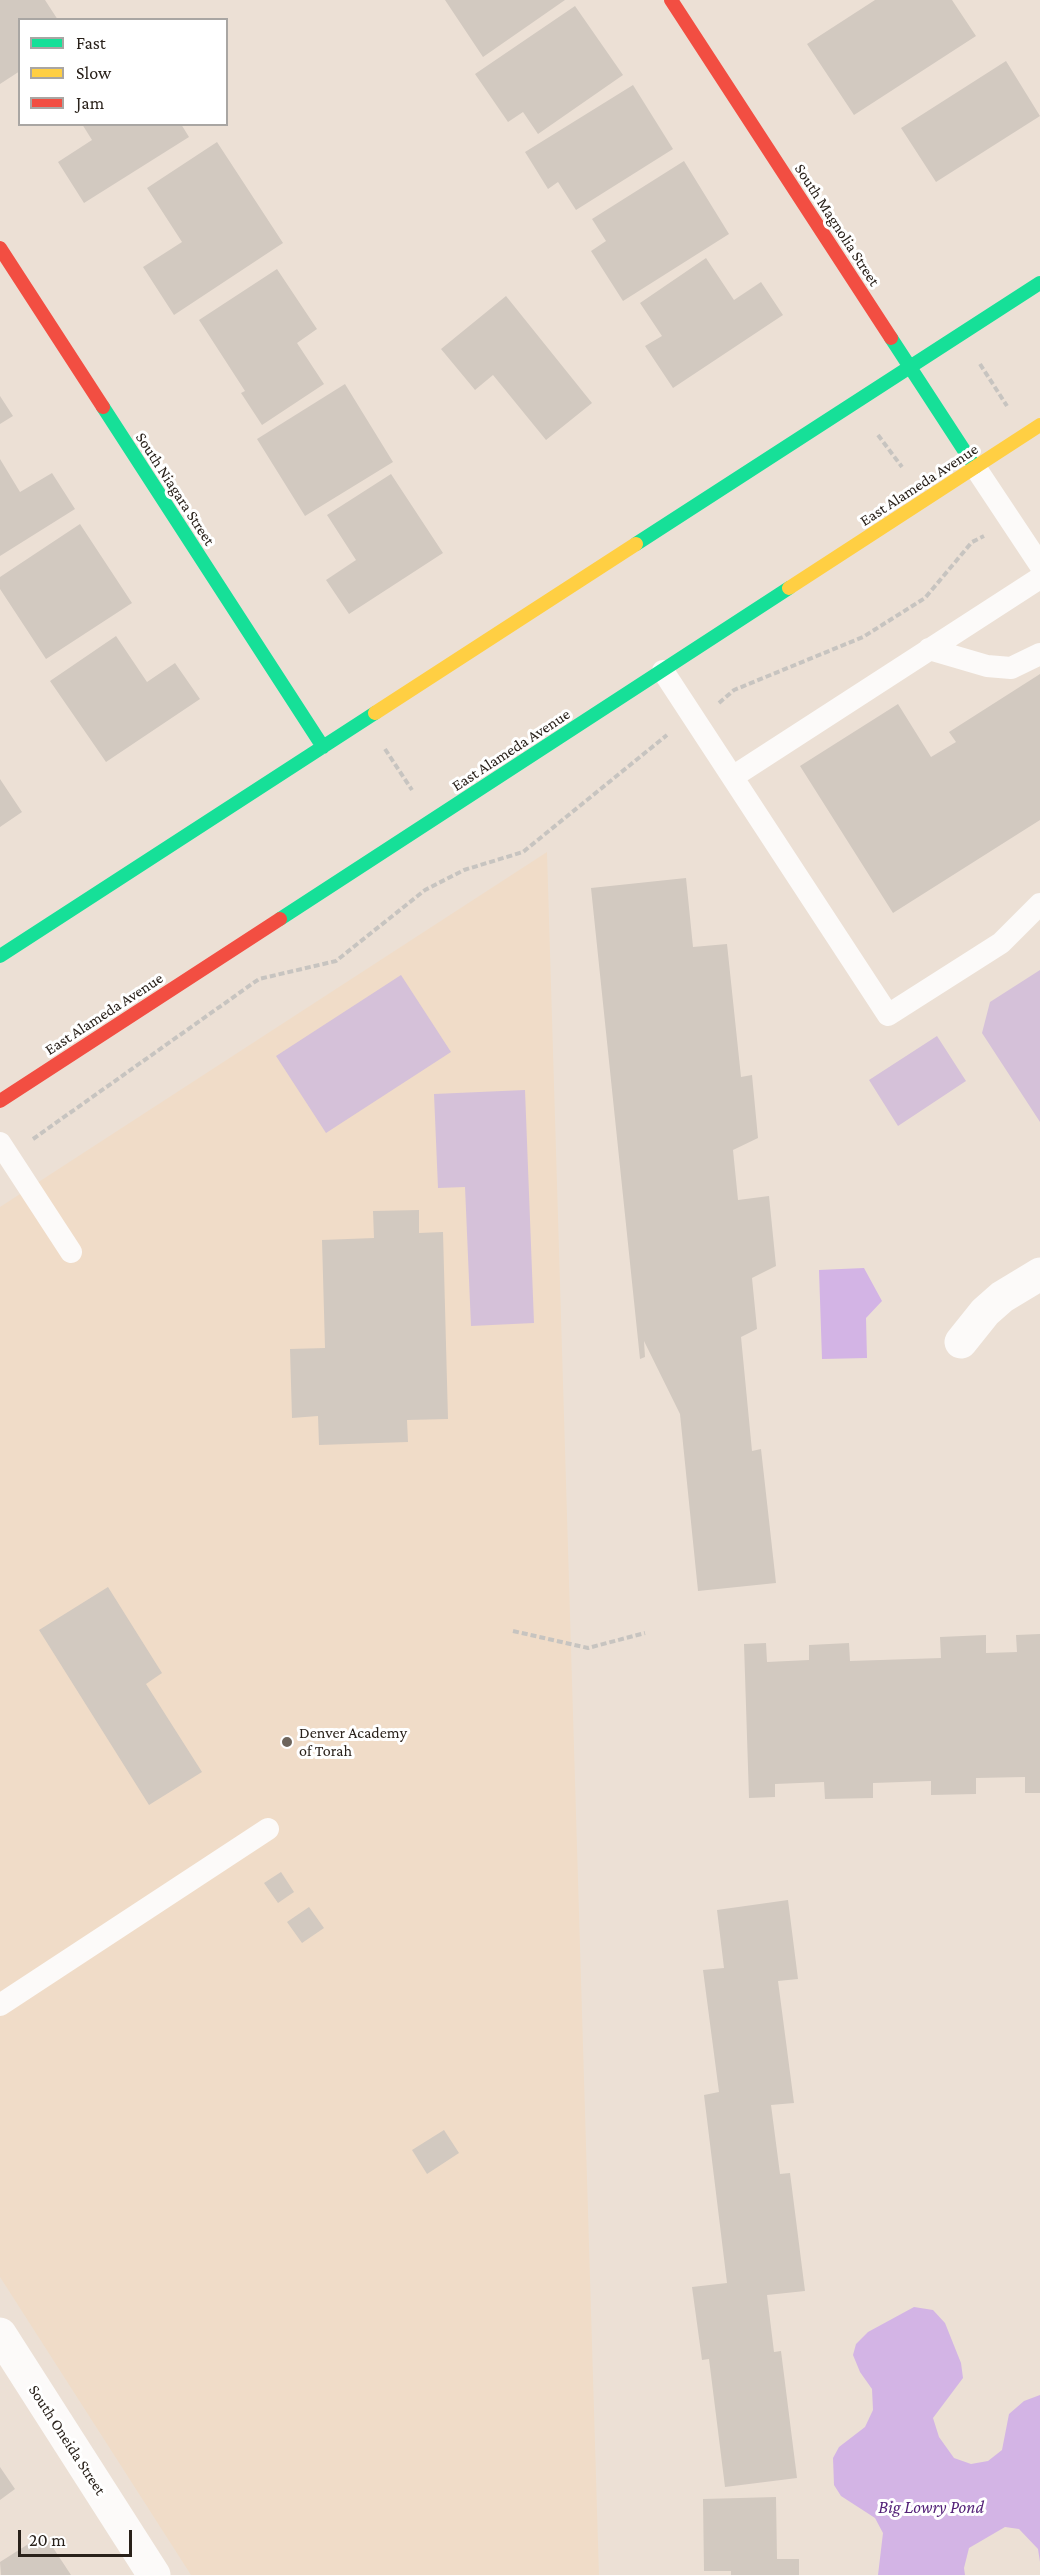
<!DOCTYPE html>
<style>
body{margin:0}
#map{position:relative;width:1040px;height:2575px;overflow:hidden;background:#ece0d5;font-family:"Crimson Pro",serif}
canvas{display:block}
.legend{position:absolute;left:18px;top:18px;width:210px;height:108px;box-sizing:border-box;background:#fff;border:2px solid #a9a6a3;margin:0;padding:8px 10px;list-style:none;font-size:18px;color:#29211a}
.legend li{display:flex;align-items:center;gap:12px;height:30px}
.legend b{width:30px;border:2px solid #a9a6a3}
.scale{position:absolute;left:18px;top:2530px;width:114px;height:27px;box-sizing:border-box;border:3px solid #29211a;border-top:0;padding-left:8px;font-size:18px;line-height:21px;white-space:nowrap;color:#29211a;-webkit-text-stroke:4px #fff;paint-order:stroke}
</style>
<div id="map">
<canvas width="1040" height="2575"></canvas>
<ul class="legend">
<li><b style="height:8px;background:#16e098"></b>Fast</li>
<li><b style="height:8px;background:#ffcf43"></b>Slow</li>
<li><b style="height:8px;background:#f24e42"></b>Jam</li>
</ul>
<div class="scale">20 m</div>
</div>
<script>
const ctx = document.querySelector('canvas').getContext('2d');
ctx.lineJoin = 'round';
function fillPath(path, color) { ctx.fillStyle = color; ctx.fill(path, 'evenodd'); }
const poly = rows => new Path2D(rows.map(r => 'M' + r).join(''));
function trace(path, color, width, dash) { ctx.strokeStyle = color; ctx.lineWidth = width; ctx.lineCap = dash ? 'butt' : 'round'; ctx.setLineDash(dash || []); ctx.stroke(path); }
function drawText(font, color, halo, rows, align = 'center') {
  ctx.font = font + ' "Crimson Pro",serif'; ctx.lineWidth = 6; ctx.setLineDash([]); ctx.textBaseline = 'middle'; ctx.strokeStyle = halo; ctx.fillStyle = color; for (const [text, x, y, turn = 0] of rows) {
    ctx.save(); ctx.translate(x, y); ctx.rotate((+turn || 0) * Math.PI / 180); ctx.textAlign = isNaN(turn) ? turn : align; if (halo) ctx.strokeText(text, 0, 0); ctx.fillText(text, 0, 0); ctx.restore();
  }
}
fillPath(poly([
 [547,852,599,2575,191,2575,0,2277,0,1207]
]), '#f0dcc8');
fillPath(poly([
 [1040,970,1040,1122,982,1033,990,1002],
 [401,975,451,1052,326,1133,276,1056],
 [937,1036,966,1081,898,1126,869,1080],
 [525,1090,534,1323,471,1326,465,1187,438,1188,434,1094]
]), '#d5c1d9');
fillPath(poly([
 [864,1268,882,1301,866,1318,867,1358,822,1359,819,1270],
 [914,2307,933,2310,945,2323,961,2363,963,2378,933,2418,939,2437,954,2458,971,2464,988,2461,1002,2450,1009,2414,1024,2401,1040,2395,1040,2562,1038,2549,1019,2529,1005,2527,969,2548,964,2568,965,2575,878,2575,883,2533,875,2518,841,2496,834,2485,833,2458,839,2447,865,2427,873,2410,872,2389,860,2372,853,2355,856,2344,868,2332]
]), '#d3b4e5');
fillPath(poly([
 [0,0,45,0,58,20,20,20,20,71,0,84],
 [445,0,565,0,483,57],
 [875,0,952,0,976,36,854,115,807,44],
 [575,6,623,75,538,134,523,112,508,122,475,74],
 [1006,61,1040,116,936,182,901,128],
 [633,85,673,149,576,210,558,182,548,189,525,152],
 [82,124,181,124,189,137,84,203,58,162,92,140],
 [217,142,283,243,174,315,143,267,182,242,147,188],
 [684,161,729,234,623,301,591,251,606,241,592,219],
 [706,258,734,300,761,282,783,315,673,388,645,346,662,336,640,303],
 [277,269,317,329,297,343,324,384,262,425,241,393,245,391,199,320],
 [506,296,592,403,546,440,493,375,475,390,441,349],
 [345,384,393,462,305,516,257,439],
 [0,396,13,416,0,424],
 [0,459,20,492,52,473,75,509,0,556],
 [391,474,443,553,349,614,326,580,356,560,327,515],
 [80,524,132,603,46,659,0,589,0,577],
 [116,636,147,682,175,663,200,699,106,762,50,681],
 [1040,674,1040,820,893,913,800,766,898,704,931,757,956,742,949,732],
 [0,779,22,812,0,827],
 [686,878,693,947,727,944,741,1077,752,1075,758,1138,733,1150,738,1200,769,1196,776,1266,752,1278,757,1329,741,1337,752,1451,761,1449,776,1583,698,1591,680,1414,644,1341,645,1357,640,1359,591,888],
 [419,1210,419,1233,443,1232,448,1419,407,1420,408,1442,319,1445,318,1416,292,1418,290,1349,325,1348,322,1240,374,1238,373,1211],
 [108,1587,162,1673,146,1684,202,1772,149,1805,39,1630],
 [1040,1634,1040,1793,1025,1793,1025,1777,976,1778,976,1794,931,1795,931,1781,873,1783,873,1798,825,1799,824,1782,775,1784,775,1797,749,1798,744,1644,766,1643,767,1662,809,1660,809,1645,849,1643,850,1661,941,1658,940,1637,986,1635,986,1653,1017,1652,1016,1635],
 [281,1872,294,1892,278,1903,264,1883],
 [788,1900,798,1979,778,1981,794,2103,771,2105,780,2174,790,2173,805,2291,767,2295,774,2352,781,2351,797,2478,725,2487,709,2359,702,2360,692,2287,727,2283,704,2095,719,2092,703,1970,724,1968,717,1910],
 [309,1907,324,1928,302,1943,287,1922],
 [444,2130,459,2153,427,2174,412,2150],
 [0,2467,15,2489,0,2500],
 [776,2497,777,2559,799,2559,799,2575,731,2575,731,2571,704,2571,703,2499],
 [44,2534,71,2575,1,2575,0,2562]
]), '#d2c9c0');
trace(poly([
 [980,364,1007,406],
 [878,435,902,467],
 [719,703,734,690,863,637,925,598,972,542,984,536],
 [385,749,412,790],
 [33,1139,259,979,336,961,425,890,464,870,523,852,667,735],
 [513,1631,588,1648,645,1633]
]), '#c7c4c0', 4, [6, 3]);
trace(poly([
 [975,467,1040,565],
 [929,649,987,666,1011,668,1040,654],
 [663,671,888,1015,1001,943,1040,904],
 [734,776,1040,578],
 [0,1143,71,1252],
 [0,2005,268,1829]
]), '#fcfaf9', 22);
trace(poly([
 [961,1342,985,1312,1002,1297,1040,1274],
 [0,2334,154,2575]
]), '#fcfaf9', 33);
trace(poly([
 [891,338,975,467],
 [103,407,323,747],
 [636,544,1040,283],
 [280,919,789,588],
 [0,956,375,713]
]), '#16e098', 14);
trace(poly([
 [789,588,1040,425],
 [375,713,636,544]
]), '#ffcf43', 14);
trace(poly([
 [671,0,891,338],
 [0,248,103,407],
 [0,1101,280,919]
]), '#f24e42', 14);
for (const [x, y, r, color] of [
 [287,1742,6,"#6d645b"]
]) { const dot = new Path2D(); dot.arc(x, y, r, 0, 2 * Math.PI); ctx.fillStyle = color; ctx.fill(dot); trace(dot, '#fff', 2); }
drawText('16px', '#29211a', '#fff', [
 ["South Magnolia Street",837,225,57],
 ["East Alameda Avenue",919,485,-33],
 ["South Niagara Street",175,489,57],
 ["East Alameda Avenue",511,750,-33],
 ["East Alameda Avenue",104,1014,-33],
 ["South Oneida Street",67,2440,57]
]);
drawText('16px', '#29211a', '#fff', [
 ["Denver Academy",299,1733],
 ["of Torah",299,1751]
], 'left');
drawText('italic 18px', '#542278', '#fff', [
 ["Big Lowry Pond",931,2507]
]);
</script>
